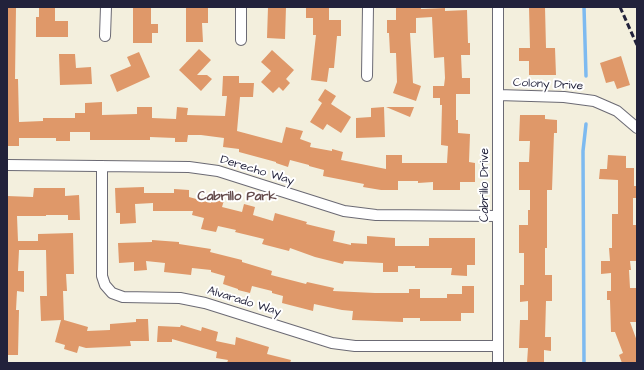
<!DOCTYPE html>
<style>
body{margin:0}
#map{position:relative;width:644px;height:370px;overflow:hidden;background:#f3efdd;font-family:"Architects Daughter",sans-serif}
canvas{display:block}
.frame{position:absolute;inset:0;border:8px solid #22223b;pointer-events:none}
</style>
<div id="map">
<canvas width="644" height="370"></canvas>
<div class="frame"></div>
</div>
<script>
const ctx = document.querySelector('canvas').getContext('2d');
ctx.lineJoin = 'round';
const poly = rows => new Path2D(rows.map(r => 'M' + r).join(''));
function trace(path, color, width, dash) { ctx.strokeStyle = color; ctx.lineWidth = width; ctx.lineCap = dash ? 'butt' : 'round'; ctx.setLineDash(dash || []); ctx.stroke(path); }
function fillPath(path, color) { ctx.fillStyle = color; ctx.fill(path, 'evenodd'); }
function drawText(font, color, halo, rows, align = 'center') {
  ctx.font = font + ' "Architects Daughter",sans-serif'; ctx.lineWidth = 4; ctx.setLineDash([]); ctx.textBaseline = 'middle'; ctx.strokeStyle = halo; ctx.fillStyle = color; for (const [text, x, y, turn = 0] of rows) {
    ctx.save(); ctx.translate(x, y); ctx.rotate((+turn || 0) * Math.PI / 180); ctx.textAlign = isNaN(turn) ? turn : align; if (halo) ctx.strokeText(text, 0, 0); ctx.fillText(text, 0, 0); ctx.restore();
  }
}
trace(poly([
 [584,7,586,76],
 [584,363,583,151,586,124]
]), '#7dbaf0', 3.5);
fillPath(poly([
 [39,7,55,7,55,21,68,21,68,37,36,37,36,17,39,17],
 [133,7,151,7,151,24,158,24,158,33,152,33,152,43,133,43],
 [186,7,208,7,208,23,202,23,203,42,186,42],
 [268,7,286,7,285,39,267,38],
 [306,7,329,7,329,20,341,20,341,36,337,36,334,68,329,68,327,82,311,80,316,35,313,35,313,18,306,18],
 [396,7,421,7,421,9,445,8,445,11,467,10,468,43,470,43,470,55,461,55,462,78,470,78,470,94,456,94,456,120,458,120,458,133,470,134,469,162,475,163,475,182,460,182,460,190,433,190,433,182,418,183,418,181,398,181,398,190,381,190,363,187,364,184,323,176,324,170,309,166,309,165,290,160,288,167,276,163,276,162,239,152,239,149,223,147,224,138,201,135,188,135,187,142,175,142,175,138,150,137,150,140,90,140,90,132,70,132,70,141,56,141,56,138,19,138,19,146,7,146,7,8,16,8,15,79,18,79,19,122,43,121,43,118,75,118,75,113,85,113,85,103,102,102,102,115,137,114,137,107,152,107,152,118,176,119,177,107,188,108,187,115,225,116,227,96,222,96,223,76,239,76,239,83,254,83,253,97,240,97,237,131,282,143,286,127,303,131,300,139,311,143,310,147,332,151,332,149,343,152,341,160,386,169,386,155,402,155,402,163,447,163,448,146,441,145,442,105,440,105,440,98,433,98,433,86,444,86,445,78,444,57,434,58,432,17,416,18,416,33,410,33,413,83,421,86,416,101,393,93,397,82,396,53,390,53,389,33,387,33,387,20,396,20],
 [529,7,545,7,546,48,555,48,556,75,529,75,529,61,519,61,519,48,530,48],
 [199,49,211,60,197,75,207,75,212,79,201,91,179,70],
 [272,50,294,70,286,79,290,83,283,91,279,87,273,93,261,82,271,71,261,62],
 [139,52,150,77,117,92,110,75,131,66,127,57],
 [59,54,75,54,76,68,91,67,92,84,60,85],
 [621,56,630,85,617,89,614,81,606,83,600,63],
 [325,89,336,96,331,104,351,117,341,133,327,124,323,130,310,122,322,103,318,100],
 [384,107,385,137,356,138,356,118,371,117,371,108],
 [386,107,414,107,410,117],
 [520,115,545,115,545,119,557,120,557,133,554,133,552,190,547,190,547,248,545,248,545,275,552,275,552,301,546,301,545,337,551,337,551,351,544,350,544,363,527,363,528,348,519,348,520,320,528,320,528,301,520,302,520,285,524,285,524,253,519,253,519,225,528,225,528,210,530,210,530,190,519,190,519,162,529,162,530,141,519,141],
 [608,155,626,156,626,168,634,168,634,186,637,186,637,198,633,198,633,225,637,225,637,261,630,261,631,270,629,270,630,288,637,288,637,322,630,322,637,341,637,363,622,363,619,355,623,353,615,332,611,332,610,300,607,300,607,291,611,291,611,273,601,274,601,261,610,261,609,248,612,248,612,214,618,214,618,180,599,179,600,169,607,169],
 [144,187,144,193,174,193,174,189,189,190,189,197,211,203,213,194,225,197,222,207,242,212,244,204,255,207,253,215,273,221,275,213,307,222,306,224,335,231,333,241,351,245,351,243,367,244,367,236,395,238,395,246,429,246,429,238,475,238,475,265,467,265,467,276,451,275,452,268,415,268,415,266,398,266,398,272,383,272,383,263,344,261,343,264,315,257,290,248,289,251,262,244,264,239,235,232,236,230,218,226,216,232,201,229,204,218,192,215,193,211,153,211,153,203,135,204,136,223,120,224,120,213,116,213,115,188],
 [34,188,65,188,65,196,79,195,80,220,68,220,68,215,46,215,46,216,17,216,18,241,38,241,38,234,73,233,74,274,66,274,67,291,63,291,64,320,88,327,87,331,110,330,110,324,136,322,136,319,148,319,149,341,130,341,131,346,86,348,79,346,77,353,64,349,65,345,55,342,61,320,41,321,40,296,47,296,46,250,19,250,18,271,24,271,24,292,17,291,16,310,19,310,18,355,7,355,7,196,33,197],
 [152,240,179,242,179,244,211,249,210,252,242,260,242,262,272,271,271,275,306,284,307,282,334,288,333,291,375,293,409,293,409,289,420,289,420,298,447,298,447,294,462,294,462,286,474,286,474,313,461,313,461,321,420,321,420,318,403,318,403,322,352,320,353,311,342,310,314,304,313,311,282,303,283,296,272,293,272,291,252,286,250,293,238,290,238,289,223,284,225,276,211,272,211,270,192,268,191,275,164,272,165,263,146,261,147,270,134,271,134,262,119,263,118,243,152,242],
 [181,325,201,331,202,327,218,332,216,341,235,345,236,337,269,347,267,354,291,360,290,363,227,363,228,360,216,358,217,352,172,339,172,342,157,342,158,326,180,327]
]), '#df9869');
const street = poly([
 [105,36,106,7],
 [241,40,241,7],
 [367,76,368,7],
 [498,95,564,97,594,101,617,111,637,128],
 [7,165,189,167,218,171,344,211,376,215,498,216],
 [102,166,102,276,105,285,112,293,123,297,180,298,205,303,332,343,355,346,498,346],
 [498,363,498,7]
]);
trace(street, '#6b6a74', 12);
trace(street, '#fff', 10);
trace(poly([
 [620,7,637,45]
]), '#22223b', 3, [6, 3]);
drawText('12px', '#22223b', '#fff', [
 ["Colony Drive",548,85,3],
 ["Derecho Way",257,171,17],
 ["Cabrillo Drive",485,185,-90],
 ["Alvarado Way",244,302,17]
]);
drawText('bold 13px', '#644b4b', '#fff', [
 ["Cabrillo Park",237,197]
]);
</script>
